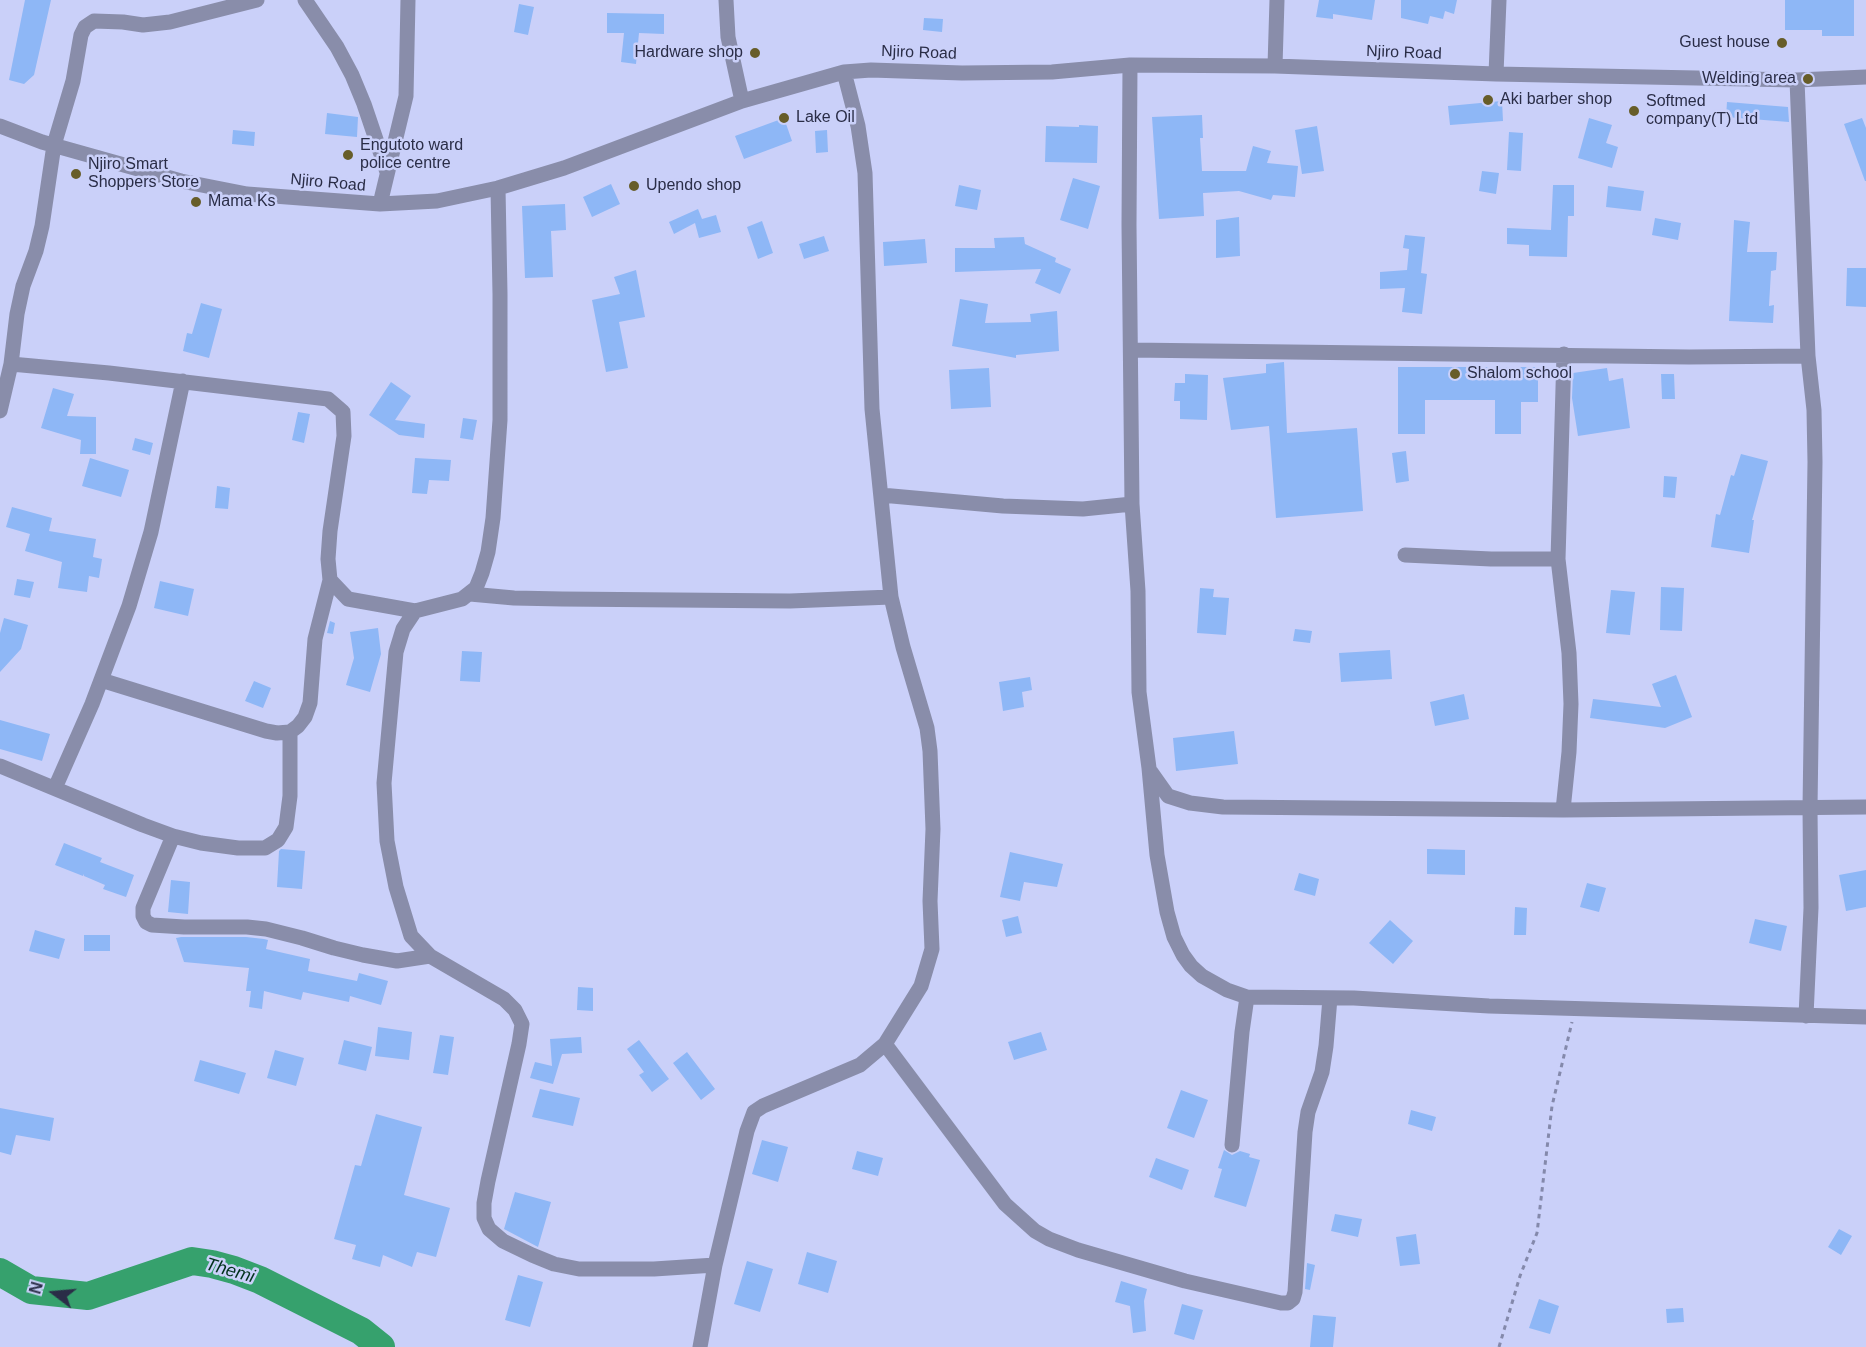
<!DOCTYPE html>
<style>
body{margin:0}
#map{position:relative;width:1866px;height:1347px;overflow:hidden;background:#cad0f9;font-family:Helvetica,sans-serif}
canvas{display:block}
.north{position:absolute;left:24px;top:1263px;width:60px;height:60px;-webkit-text-stroke:4px #cad0f9;paint-order:stroke;rotate:286deg;font-size:16px;font-weight:700;line-height:24px;text-align:center;color:#2a2d47}
.north::after{content:'';display:block;margin:auto;width:21px;height:27px;background:#2a2d47;clip-path:polygon(50% 0,100% 100%,50% 72%,0 100%)}
</style>
<div id="map">
<canvas width="1866" height="1347"></canvas>
<div class="north">N</div>
</div>
<script>
const ctx = document.querySelector('canvas').getContext('2d');
ctx.lineJoin = 'round';
const poly = rows => new Path2D(rows.map(r => 'M' + r).join(''));
function trace(path, color, width, dash) { ctx.strokeStyle = color; ctx.lineWidth = width; ctx.lineCap = dash ? 'butt' : 'round'; ctx.setLineDash(dash || []); ctx.stroke(path); }
function fillPath(path, color) { ctx.fillStyle = color; ctx.fill(path, 'evenodd'); }
function drawText(font, color, halo, rows, align = 'center') {
  ctx.font = font + ' Helvetica,sans-serif'; ctx.lineWidth = 5; ctx.setLineDash([]); ctx.textBaseline = 'middle'; ctx.strokeStyle = halo; ctx.fillStyle = color; for (const [text, x, y, turn = 0] of rows) {
    ctx.save(); ctx.translate(x, y); ctx.rotate((+turn || 0) * Math.PI / 180); ctx.textAlign = isNaN(turn) ? turn : align; if (halo) ctx.strokeText(text, 0, 0); ctx.fillText(text, 0, 0); ctx.restore();
  }
}
trace(poly([
 [0,1272,31,1290,88,1296,192,1261,212,1264,234,1270,260,1280,361,1331,381,1347]
]), '#36a16d', 28);
fillPath(poly([
 [25,0,51,0,34,75,24,84,9,80],
 [1319,0,1375,0,1372,20,1333,14,1333,19,1316,17],
 [1401,0,1457,0,1454,14,1445,11,1443,19,1430,16,1428,24,1401,18],
 [1785,0,1854,0,1854,36,1822,36,1822,30,1785,30],
 [519,4,534,7,528,35,514,32],
 [607,13,664,14,664,34,639,33,636,64,621,62,624,33,607,33],
 [924,18,943,19,942,32,923,30],
 [1502,101,1503,121,1450,125,1448,106],
 [1727,102,1788,107,1789,122,1726,117],
 [327,113,358,117,357,137,325,134],
 [1202,115,1203,138,1200,138,1202,171,1246,171,1253,146,1271,151,1267,163,1298,166,1295,197,1273,195,1271,200,1239,191,1203,193,1204,216,1159,219,1152,117],
 [784,118,792,141,744,159,735,136],
 [1589,118,1612,125,1606,143,1618,147,1612,168,1578,158],
 [1862,118,1866,128,1866,181,1865,181,1844,124],
 [1079,125,1098,126,1097,163,1045,162,1046,126,1079,127],
 [1317,126,1324,171,1302,174,1295,130],
 [233,130,255,132,254,146,232,144],
 [827,130,828,152,816,153,815,131],
 [1509,132,1523,133,1521,171,1507,170],
 [1482,171,1499,173,1496,194,1479,191],
 [1073,178,1100,186,1088,229,1060,220],
 [611,184,620,204,592,217,583,197],
 [959,185,981,190,977,210,955,206],
 [1553,185,1574,185,1574,216,1568,216,1567,257,1529,256,1529,245,1507,244,1507,228,1551,230],
 [1608,186,1644,191,1641,211,1606,207],
 [565,204,566,230,551,231,553,277,525,278,522,206],
 [698,209,702,219,716,215,721,232,699,238,695,223,674,234,669,222],
 [1239,217,1240,256,1216,258,1216,220],
 [1655,218,1681,223,1678,240,1652,235],
 [1734,220,1750,222,1747,252,1777,252,1776,270,1771,271,1769,306,1774,305,1773,323,1729,321],
 [762,221,773,253,758,259,747,227],
 [1405,235,1425,237,1421,273,1427,274,1422,314,1402,312,1405,288,1380,289,1380,272,1407,270,1409,249,1403,248],
 [824,236,829,251,804,259,799,244],
 [1024,237,1025,244,1056,258,1055,262,1071,269,1060,294,1035,283,1041,269,955,272,955,248,995,248,994,238],
 [925,239,927,263,884,266,883,242],
 [1847,268,1866,268,1866,307,1846,306],
 [636,270,645,317,619,322,628,368,606,372,592,300,620,294,614,277],
 [960,299,988,304,985,323,1031,322,1030,314,1057,311,1059,351,1016,355,1016,358,952,346],
 [201,303,222,309,209,358,183,351,187,333,192,334],
 [1284,362,1287,433,1357,428,1363,511,1276,518,1269,426,1231,430,1223,378,1266,373,1266,364],
 [1398,367,1538,367,1538,402,1521,402,1521,434,1495,434,1495,400,1425,400,1425,434,1398,434],
 [989,368,991,407,951,409,949,370],
 [1607,368,1609,381,1623,378,1630,428,1578,436,1572,398,1573,373],
 [1185,374,1208,375,1207,420,1180,419,1180,401,1174,401,1175,383,1185,383],
 [1661,374,1674,374,1675,399,1662,399],
 [391,382,411,396,395,420,425,424,424,438,399,435,369,415],
 [53,388,74,394,67,416,96,417,96,454,80,454,81,440,41,428],
 [298,412,310,414,304,443,292,440],
 [463,418,477,420,473,440,460,438],
 [135,438,153,443,150,455,132,450],
 [1406,451,1409,481,1396,483,1392,453],
 [1741,454,1768,461,1752,520,1754,520,1749,553,1711,547,1716,514,1720,515,1731,475,1734,476],
 [90,458,129,470,121,497,82,486],
 [415,458,451,460,449,481,429,480,427,494,412,493],
 [1664,476,1677,477,1675,498,1663,497],
 [217,486,230,488,228,509,215,508],
 [12,507,52,518,49,531,96,539,93,557,102,559,99,578,89,576,87,592,58,588,62,562,25,551,30,534,6,527],
 [17,579,34,582,30,598,14,595],
 [160,581,194,589,188,616,154,608],
 [1661,587,1684,588,1682,631,1660,630],
 [1200,588,1214,589,1213,597,1229,598,1226,635,1197,633],
 [1611,590,1635,592,1630,635,1606,633],
 [4,618,28,625,21,649,0,672,0,633],
 [330,621,335,623,333,634,327,633],
 [378,628,381,654,370,692,346,685,354,658,350,632],
 [1295,629,1312,631,1310,643,1293,641],
 [1390,650,1392,679,1341,682,1339,653],
 [462,651,482,652,480,682,460,681],
 [1676,675,1692,717,1665,728,1590,718,1593,699,1661,707,1652,684],
 [1030,677,1032,690,1022,692,1024,707,1003,711,999,682],
 [254,681,271,688,263,708,245,701],
 [1464,694,1469,719,1435,726,1430,702],
 [0,720,50,734,42,761,0,749],
 [1234,731,1238,764,1176,771,1173,738],
 [64,843,102,858,100,862,134,875,126,897,103,889,105,885,84,876,84,874,83,876,55,865],
 [281,849,305,851,302,889,277,887,279,851],
 [1427,849,1465,850,1465,875,1427,874],
 [1010,852,1063,864,1057,887,1024,882,1020,901,1000,897],
 [1866,870,1866,907,1846,911,1839,875],
 [1299,873,1319,879,1315,896,1294,890],
 [171,880,190,882,188,914,168,912],
 [1587,883,1606,888,1599,912,1580,907],
 [1515,907,1527,908,1526,935,1514,935],
 [1018,916,1022,933,1006,937,1002,920],
 [1755,919,1787,926,1781,951,1749,943],
 [1390,920,1413,941,1393,964,1369,943],
 [35,930,65,939,59,959,29,951],
 [84,935,110,935,110,951,84,951],
 [181,937,246,937,264,939,268,940,266,949,310,959,308,971,357,981,359,973,388,981,381,1005,350,996,349,1002,303,992,301,1000,264,991,262,1009,249,1007,251,991,246,991,249,968,184,962,176,938],
 [578,987,593,988,593,1011,577,1010],
 [378,1027,412,1032,409,1060,375,1056],
 [1041,1032,1047,1050,1014,1060,1008,1042],
 [440,1035,454,1037,448,1075,433,1073],
 [581,1037,582,1053,562,1054,553,1084,530,1078,535,1062,552,1066,550,1039],
 [344,1040,372,1047,366,1071,338,1064],
 [639,1040,669,1079,652,1092,639,1075,644,1072,627,1049],
 [275,1050,304,1058,296,1086,267,1078],
 [687,1052,715,1089,701,1100,673,1063],
 [200,1060,246,1073,239,1094,194,1081],
 [540,1089,580,1098,573,1126,532,1117],
 [1181,1090,1208,1100,1194,1138,1167,1128],
 [0,1108,54,1118,50,1141,16,1135,11,1155,0,1152],
 [1411,1110,1436,1117,1432,1131,1408,1124],
 [376,1114,422,1127,404,1195,450,1208,436,1257,417,1252,412,1267,383,1255,380,1267,352,1259,356,1245,334,1239,355,1165,361,1166],
 [762,1140,788,1147,778,1182,752,1174],
 [1224,1150,1232,1155,1240,1151,1250,1154,1249,1157,1260,1160,1246,1207,1214,1197,1222,1169,1218,1168],
 [857,1151,883,1158,878,1176,852,1169],
 [1156,1158,1189,1170,1182,1190,1149,1177],
 [515,1192,551,1202,538,1247,504,1229],
 [1335,1214,1362,1219,1358,1237,1331,1231],
 [1839,1229,1852,1236,1841,1255,1828,1247],
 [1416,1234,1420,1264,1400,1266,1396,1237],
 [807,1252,837,1261,828,1293,798,1284],
 [747,1261,773,1269,760,1312,734,1304],
 [1307,1263,1315,1265,1310,1290,1305,1289],
 [518,1275,543,1282,530,1327,505,1320],
 [1121,1281,1147,1289,1144,1301,1146,1331,1133,1333,1130,1306,1115,1302],
 [1539,1299,1559,1306,1550,1334,1529,1328],
 [1182,1304,1203,1310,1194,1340,1174,1334],
 [1683,1308,1684,1322,1667,1323,1666,1309],
 [1313,1315,1336,1317,1333,1347,1310,1347]
]), '#8eb7f6');
trace(poly([
 [1499,1347,1520,1276,1537,1233,1552,1106,1572,1022]
]), '#8489ab', 3, [4.5, 4.5]);
trace(poly([
 [305,0,337,47,352,75,364,104,387,172],
 [726,0,728,37,742,101],
 [1130,65,1129,225,1132,504,1138,591,1139,692,1149,768,1157,855,1167,912,1174,937,1183,955,1191,966,1202,976,1227,990,1247,997,1354,998,1489,1006,1866,1017],
 [1275,66,1277,0],
 [1496,74,1499,0],
 [1797,80,1808,356,1814,410,1815,462,1810,808,1811,908,1806,1016],
 [0,126,42,142,181,181,247,194,380,204,437,201,498,188,564,168,742,101,844,72,871,70,962,73,1052,72,1130,65,1275,66,1496,74,1797,80,1866,77],
 [498,188,500,294,500,420,493,518,488,552,482,573,476,588,462,599,415,611,403,629,396,652,384,783,387,841,396,887,411,936,430,956,504,999,515,1010,522,1024,519,1044,488,1181,484,1203,484,1218,489,1229,503,1241,532,1255,554,1264,579,1269,654,1269,715,1265],
 [380,204,406,96,408,0],
 [1131,350,1689,357,1808,356],
 [11,364,109,373,328,399,343,412,344,436,330,531,328,559,330,580,348,599,415,611],
 [0,411,11,364,17,314,23,286,36,251,42,226,54,145,73,81,81,35,85,27,94,21,123,22,143,25,170,22,257,0],
 [881,495,1003,506,1083,509,1132,504],
 [1405,555,1491,559,1558,559],
 [470,594,514,598,562,599,790,601,891,597],
 [101,680,266,731,277,733,290,732,298,726,305,717,310,703,315,639,330,580],
 [0,766,143,825,173,836,201,843,238,848,265,848,278,840,286,827,290,796,290,732],
 [1151,772,1168,796,1190,803,1223,807,1563,810,1866,807],
 [55,788,92,704,129,606,151,532,183,381],
 [1563,810,1569,752,1571,704,1569,653,1558,559,1564,354],
 [173,836,143,908,143,916,146,922,152,925,184,927,247,927,266,929,302,938,334,948,363,955,397,961,430,956],
 [885,1044,1005,1204,1035,1231,1049,1239,1078,1250,1185,1281,1281,1303,1288,1303,1293,1299,1295,1292,1305,1132,1308,1112,1322,1072,1326,1046,1330,998],
 [1232,1145,1242,1032,1247,997],
 [700,1347,715,1265,747,1131,754,1112,763,1106,860,1065,885,1044,921,986,932,949,930,901,933,829,930,751,927,728,903,647,891,597,872,409,865,173,858,126,844,72]
]), '#898daa', 15);
for (const [x, y, r, color] of [
 [1782,43,6,"#675d29"],
 [755,53,6,"#675d29"],
 [1808,79,6,"#675d29"],
 [1488,100,6,"#675d29"],
 [1634,111,6,"#675d29"],
 [784,118,6,"#675d29"],
 [348,155,6,"#675d29"],
 [76,174,6,"#675d29"],
 [634,186,6,"#675d29"],
 [196,202,6,"#675d29"],
 [1455,374,6,"#675d29"]
]) { const dot = new Path2D(); dot.arc(x, y, r, 0, 2 * Math.PI); ctx.fillStyle = color; ctx.fill(dot); trace(dot, '#cad0f9', 2); }
drawText('16px', '#2a2d47', '#cad0f9', [
 ["Guest house",1770,43,"right"],
 ["Hardware shop",743,53,"right"],
 ["Welding area",1796,79,"right"],
 ["Aki barber shop",1500,100],
 ["Softmed",1646,102],
 ["company(T) Ltd",1646,120],
 ["Lake Oil",796,118],
 ["Engutoto ward",360,146],
 ["police centre",360,164],
 ["Njiro Smart",88,165],
 ["Shoppers Store",88,183],
 ["Upendo shop",646,186],
 ["Mama Ks",208,202],
 ["Shalom school",1467,374]
], 'left');
drawText('16px', '#2a2d47', '#cad0f9', [
 ["Njiro Road",919,53,2],
 ["Njiro Road",1404,53,2],
 ["Njiro Road",328,183,5]
]);
drawText('italic 18px', '#03321d', '#cad0f9', [
 ["Themi",230,1271,16]
]);
</script>
